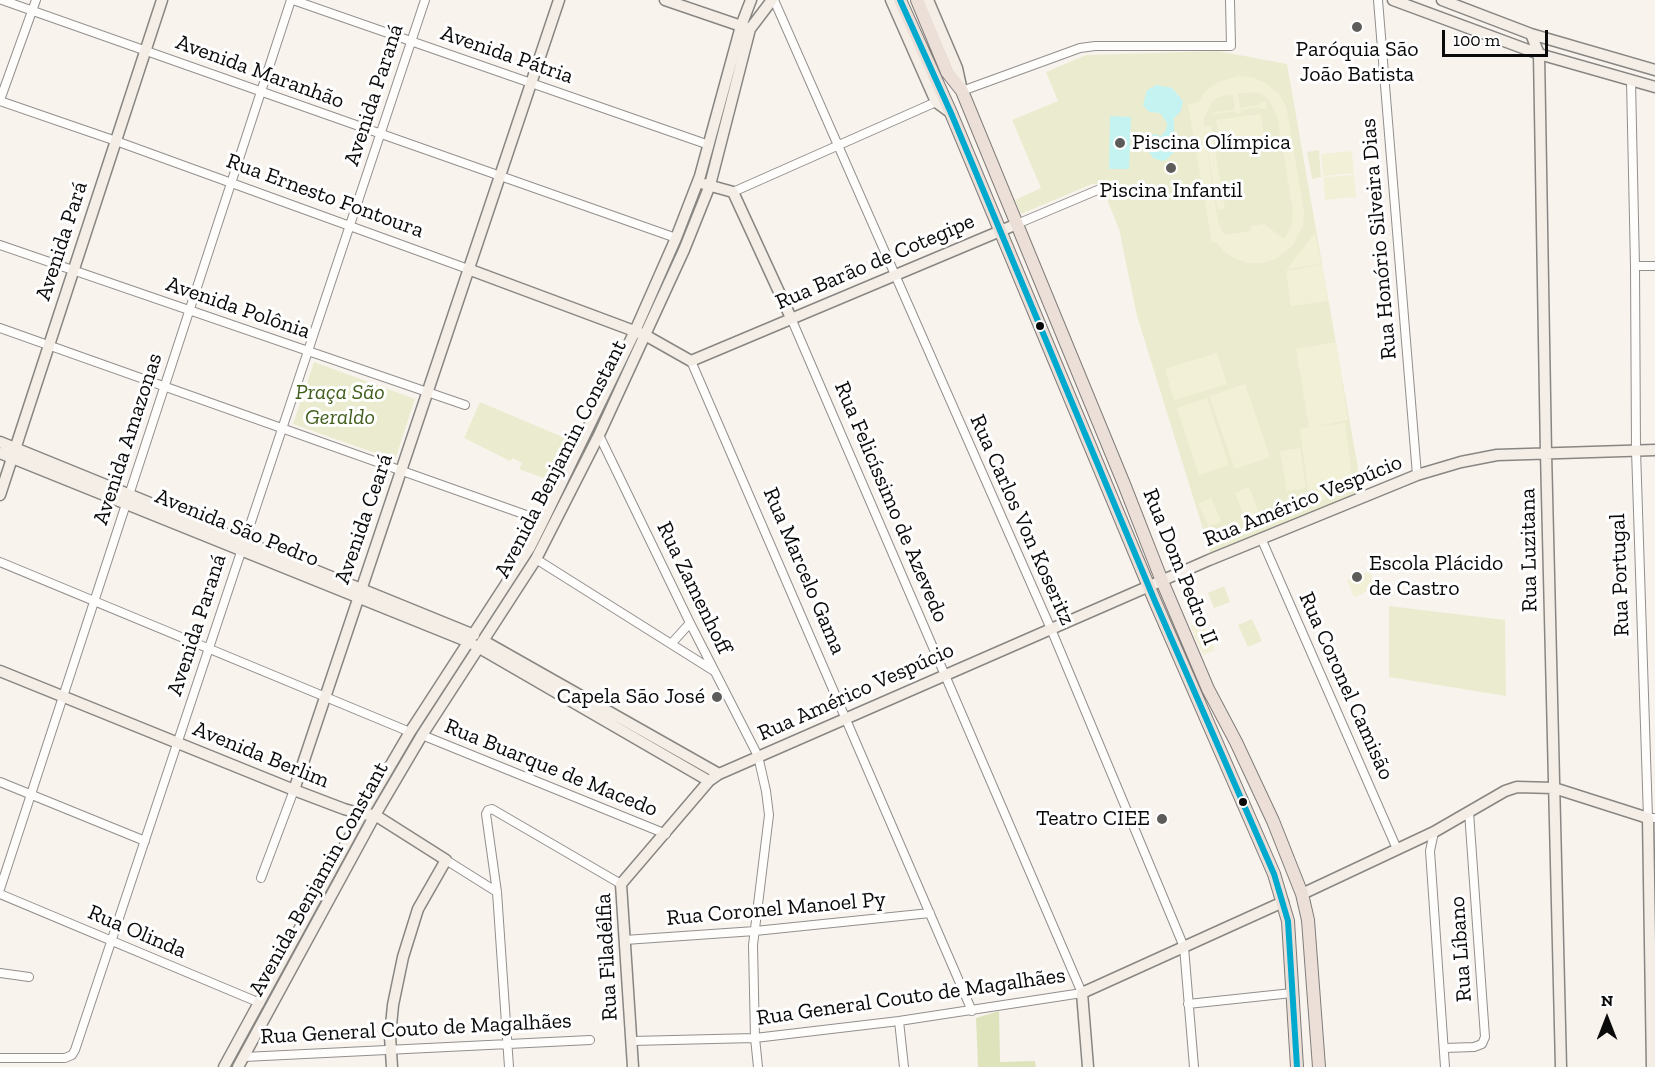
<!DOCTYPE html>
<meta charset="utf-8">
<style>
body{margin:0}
#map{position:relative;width:1655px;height:1067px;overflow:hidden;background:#f9f3ee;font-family:"Zilla Slab",serif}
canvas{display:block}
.north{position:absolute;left:1577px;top:989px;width:60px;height:60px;-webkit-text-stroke:4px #fff;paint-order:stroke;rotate:0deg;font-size:16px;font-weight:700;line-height:24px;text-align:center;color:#0a0a0a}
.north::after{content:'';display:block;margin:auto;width:21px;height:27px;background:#0a0a0a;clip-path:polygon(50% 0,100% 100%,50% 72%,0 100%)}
.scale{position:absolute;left:1442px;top:30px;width:106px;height:27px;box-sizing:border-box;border:3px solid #0a0a0a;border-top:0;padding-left:8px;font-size:18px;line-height:21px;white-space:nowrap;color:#0a0a0a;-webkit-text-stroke:4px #fff;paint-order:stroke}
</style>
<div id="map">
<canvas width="1655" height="1067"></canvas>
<div class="north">N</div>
<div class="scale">100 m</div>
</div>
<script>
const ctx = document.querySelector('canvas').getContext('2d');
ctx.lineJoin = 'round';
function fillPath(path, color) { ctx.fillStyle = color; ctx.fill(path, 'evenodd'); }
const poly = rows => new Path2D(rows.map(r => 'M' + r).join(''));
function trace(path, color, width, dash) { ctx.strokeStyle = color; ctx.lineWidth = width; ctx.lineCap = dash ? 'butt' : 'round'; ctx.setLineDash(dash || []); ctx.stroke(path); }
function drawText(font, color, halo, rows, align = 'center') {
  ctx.font = font + ' "Zilla Slab",serif'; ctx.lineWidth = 6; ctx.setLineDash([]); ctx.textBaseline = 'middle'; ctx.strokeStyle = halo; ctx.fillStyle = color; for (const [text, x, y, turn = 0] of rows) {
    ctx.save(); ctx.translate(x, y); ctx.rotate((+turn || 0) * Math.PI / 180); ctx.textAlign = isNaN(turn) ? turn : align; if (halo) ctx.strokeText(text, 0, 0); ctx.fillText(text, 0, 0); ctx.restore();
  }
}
fillPath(poly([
 [1218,51,1287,64,1362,491,1211,555,1137,316,1119,229,1108,202,1107,184,1092,184,1021,214,1015,200,1041,188,1012,120,1058,101,1046,72,1086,55],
 [1319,150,1321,177,1312,179,1307,152],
 [314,362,415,399,395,460,293,424],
 [480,402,572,441,552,481,519,469,522,463,513,458,510,461,464,438],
 [1224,586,1230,602,1214,608,1208,593],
 [1389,606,1505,620,1506,696,1389,677],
 [1252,619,1262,641,1248,647,1238,625]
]), '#ebeccf');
fillPath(poly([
 [999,1011,1000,1062,1035,1061,1036,1067,978,1067,976,1018]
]), '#dfe3bc');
fillPath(poly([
 [1239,76,1254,78,1267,84,1279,94,1286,106,1304,211,1303,225,1293,245,1276,259,1262,263,1248,263,1235,259,1224,251,1216,242,1212,243,1188,104,1198,102,1206,91,1218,82],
 [1253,92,1262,94,1267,98,1277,115,1293,211,1292,224,1284,239,1264,224,1251,226,1251,231,1224,235,1218,221,1204,131,1204,118,1213,100,1222,96,1233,95,1235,109,1212,113,1213,115,1235,111,1236,114,1241,113,1241,110,1260,107,1261,109,1267,108,1266,101,1260,102,1260,105,1240,108,1238,94],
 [1261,114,1264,138,1220,144,1216,120],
 [1211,125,1225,209,1218,210,1204,126],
 [1352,151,1354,173,1323,176,1321,154],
 [1354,175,1356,197,1325,200,1323,177],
 [1315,233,1321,264,1287,269],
 [1322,265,1328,301,1291,306,1286,271],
 [1336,342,1348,420,1313,427,1345,423,1353,484,1308,490,1300,429,1309,427,1296,349],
 [1217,353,1227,384,1174,400,1165,369],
 [1245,384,1270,457,1235,469,1209,396],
 [1207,398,1229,465,1199,475,1177,408],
 [1300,448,1306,488,1287,491,1280,451],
 [1249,487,1259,514,1245,519,1235,493],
 [1323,490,1325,500,1302,503,1300,493],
 [1211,498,1221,521,1209,527,1198,504],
 [1370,571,1376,588,1354,597,1347,580],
 [1202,621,1215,650,1203,655,1190,626]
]), '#f3f0d8');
fillPath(poly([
 [1157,85,1172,88,1183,101,1181,111,1174,118,1174,132,1178,135,1176,150,1166,160,1162,161,1153,158,1146,147,1149,137,1154,134,1161,136,1166,130,1167,123,1160,113,1149,112,1143,105,1147,90],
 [1110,116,1131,117,1129,169,1109,169]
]), '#c5f3f2');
const street = poly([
 [2,0,676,238],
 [293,0,709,145],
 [774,0,1051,629,1184,947,1194,1067],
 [1378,0,1417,475],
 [1631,81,1635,266,1636,450,1648,818,1655,818],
 [962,91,1080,48,1095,46,1231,46,1230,0],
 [0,100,36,0],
 [0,101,116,141,468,269],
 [733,192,936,102],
 [1017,224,1107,186],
 [0,245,465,405],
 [1635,266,1655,266],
 [0,328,543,521],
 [691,361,972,1011],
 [599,435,690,623,758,756,766,791,769,815,753,945,755,1038,758,1067],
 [1261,538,1397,849],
 [536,559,714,671],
 [0,562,410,732],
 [671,644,690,623],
 [422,735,666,834],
 [0,782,145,841],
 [1434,832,1430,851,1445,1067],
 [446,860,497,892],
 [261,878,294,790],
 [0,889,291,0],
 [0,894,260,1003],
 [625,940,755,931,930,913],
 [0,973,29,977],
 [1188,1004,1292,993],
 [899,1021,904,1067],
 [632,1041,755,1038,899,1021,1082,993,791,318],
 [1444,1048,1474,1047,1482,1044,1485,1037,1469,812],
 [244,1057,590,1040],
 [0,1058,65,1058,72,1055,75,1050,425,0],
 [509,1067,497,892,486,814,488,810,492,809,621,884]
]);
const secondary = poly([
 [665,0,747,28],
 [891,0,936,102,951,113],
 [928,0,957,68,962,91],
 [1393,0,1539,54,1655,87],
 [1442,0,1531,34,1655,70],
 [1531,34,1539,54,1546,453,1561,1067],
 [704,184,733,192,791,318],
 [468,269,645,335,691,361,1017,224],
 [0,442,474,635],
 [0,453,469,642,709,781],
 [0,495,162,0],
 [484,641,719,774],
 [0,671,294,790,344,809,362,814,375,815,446,860,418,909,403,957,393,1005,390,1036,392,1067],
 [294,790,559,0],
 [1302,894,1434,832,1505,791,1517,787,1554,788,1648,818,1652,1067],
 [224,1067,362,814,410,732,530,547,543,521,635,331,676,238,700,176,741,26,751,0],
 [238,1067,375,815,422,735,536,559,599,435,684,250,710,185,750,29,772,0],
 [633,1067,621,884,709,781,719,774,1209,560,1417,475,1461,462,1497,455,1655,450],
 [1088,1067,1082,993,1283,902]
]);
const primary = poly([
 [900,0,951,113,1154,599,1274,874,1288,921,1297,1067],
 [917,0,947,72,962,91,1124,484,1162,581,1208,689,1236,742,1273,821,1302,894,1308,920,1319,1067]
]);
trace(street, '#928f8d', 10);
trace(secondary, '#888683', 13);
trace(primary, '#7f7c7a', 14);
trace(street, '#fefdfc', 8);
trace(secondary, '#f4eee7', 10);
trace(primary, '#ebdfd8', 12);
trace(poly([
 [900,0,951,113,1154,599,1274,874,1288,921,1297,1067]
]), '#00a9ce', 6);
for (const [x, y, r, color] of [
 [1357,27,6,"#5e5c5a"],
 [1120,143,6,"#5e5c5a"],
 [1171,168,6,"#5e5c5a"],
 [1040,326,5,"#0a0a0a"],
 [1357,577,6,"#5e5c5a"],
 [717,697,6,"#5e5c5a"],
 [1243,802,5,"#0a0a0a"],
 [1162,819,6,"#5e5c5a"]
]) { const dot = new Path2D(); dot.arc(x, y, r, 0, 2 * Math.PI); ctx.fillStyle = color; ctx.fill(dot); trace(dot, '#fff', 2); }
drawText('22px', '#0a0a0a', '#fff', [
 ["Paróquia São",1357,50],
 ["João Batista",1357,75],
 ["Piscina Olímpica",1132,143,"left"],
 ["Piscina Infantil",1171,191],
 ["Escola Plácido",1369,564,"left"],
 ["de Castro",1369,589,"left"],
 ["Capela São José",705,697,"right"],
 ["Teatro CIEE",1150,819,"right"]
]);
drawText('22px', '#0a0a0a', '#fff', [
 ["Avenida Pátria",507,55,19],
 ["Avenida Maranhão",260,72,20],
 ["Avenida Paraná",374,95,-72],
 ["Rua Ernesto Fontoura",325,196,20],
 ["Rua Honório Silveira Dias",1379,239,-95],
 ["Avenida Pará",62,241,-72],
 ["Rua Barão de Cotegipe",875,262,-23],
 ["Avenida Polônia",238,308,19],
 ["Avenida Amazonas",128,439,-72],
 ["Avenida Benjamin Constant",561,459,-63],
 ["Rua Américo Vespúcio",1303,501,-22],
 ["Rua Felicíssimo de Azevedo",891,502,67],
 ["Avenida Ceará",364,519,-71],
 ["Rua Carlos Von Koseritz",1022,520,66],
 ["Avenida São Pedro",237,528,22],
 ["Rua Luzitana",1529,550,-91],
 ["Rua Dom Pedro II",1180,567,68],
 ["Rua Marcelo Gama",804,571,67],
 ["Rua Portugal",1620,575,-92],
 ["Rua Zamenhoff",694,588,64],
 ["Avenida Paraná",197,625,-72],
 ["Rua Coronel Camisão",1346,686,66],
 ["Rua Américo Vespúcio",856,692,-24],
 ["Avenida Berlim",261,755,22],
 ["Rua Buarque de Macedo",551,768,22],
 ["Avenida Benjamin Constant",319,879,-61],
 ["Rua Coronel Manoel Py",776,909,-5],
 ["Rua Olinda",137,932,23],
 ["Rua Líbano",1461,949,-94],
 ["Rua Filadélfia",607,957,-93],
 ["Rua General Couto de Magalhães",911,997,-8],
 ["Rua General Couto de Magalhães",416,1029,-3]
]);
drawText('italic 22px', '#435f1e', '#fff', [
 ["Praça São",340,393],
 ["Geraldo",340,418]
]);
</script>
